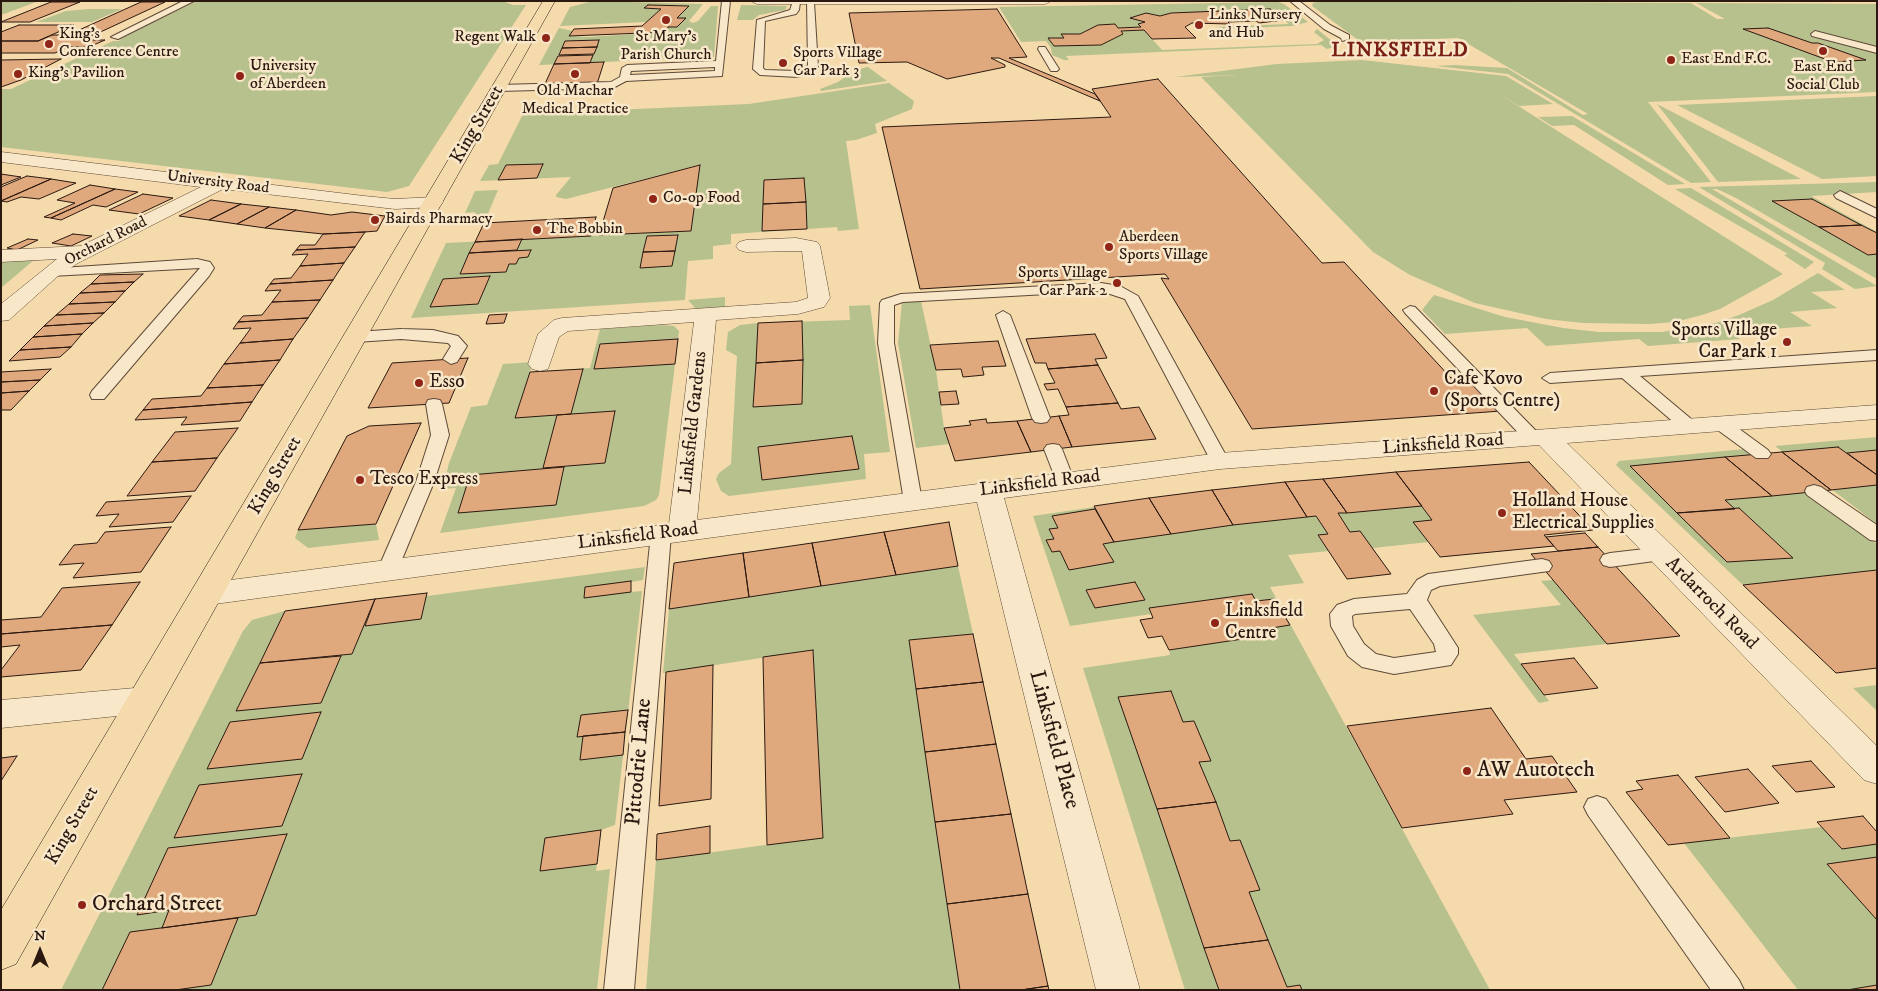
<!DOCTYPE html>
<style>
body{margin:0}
#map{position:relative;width:1878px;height:991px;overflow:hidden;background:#f5daac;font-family:"IM FELL DW Pica",serif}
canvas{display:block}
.frame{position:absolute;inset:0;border:2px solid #2b1911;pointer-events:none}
.north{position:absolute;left:15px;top:926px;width:50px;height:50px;-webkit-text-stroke:4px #f8e7c9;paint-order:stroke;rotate:0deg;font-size:14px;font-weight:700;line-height:20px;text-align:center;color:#2b1911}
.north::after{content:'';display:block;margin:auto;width:18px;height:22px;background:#2b1911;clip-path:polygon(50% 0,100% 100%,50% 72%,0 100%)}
</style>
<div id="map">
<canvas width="1878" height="991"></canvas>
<div class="frame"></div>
<div class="north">N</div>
</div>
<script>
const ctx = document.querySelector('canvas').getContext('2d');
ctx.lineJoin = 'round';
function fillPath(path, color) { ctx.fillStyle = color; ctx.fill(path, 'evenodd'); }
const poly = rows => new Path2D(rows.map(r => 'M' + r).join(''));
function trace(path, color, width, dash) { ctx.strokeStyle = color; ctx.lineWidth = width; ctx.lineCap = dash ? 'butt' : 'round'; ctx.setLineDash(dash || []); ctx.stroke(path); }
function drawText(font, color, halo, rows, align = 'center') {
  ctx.font = font + ' "IM FELL DW Pica",serif'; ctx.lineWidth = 5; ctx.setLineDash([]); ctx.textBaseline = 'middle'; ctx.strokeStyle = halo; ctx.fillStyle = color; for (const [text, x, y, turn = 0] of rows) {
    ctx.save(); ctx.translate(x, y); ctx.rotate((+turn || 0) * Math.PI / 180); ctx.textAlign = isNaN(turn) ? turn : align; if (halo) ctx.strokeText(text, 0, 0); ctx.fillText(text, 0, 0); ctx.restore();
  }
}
fillPath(poly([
 [1,1,39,1,1,15],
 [197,1,502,1,513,5,526,5,409,186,387,192,1,147,1,89,11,89,113,41,118,41,122,40,118,39],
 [593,1,703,4,689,21,693,23,698,21,711,6,718,6,714,57,539,65,559,28,573,31,570,36,587,37,667,32,668,27,677,27,685,19,677,18,689,6,648,5,645,8,661,9,646,22,560,26,570,7],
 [1321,1,1691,3,1717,19,1725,19,1696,3,1877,4,1877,92,1648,102,1711,182,1691,183,1508,74,1436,66,1454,65,1507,68,1583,115,1588,114,1458,38,1361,42,1312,6,1313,3],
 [1278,2,1284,4,1308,22,1292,26,1223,29,1216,27,1289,24,1269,9,1171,13,1160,16,1131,18,1145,22,1139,24,1141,27,1118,28,1115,24,1098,25,1080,34,1062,34,1064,38,1049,38,1054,46,1101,45,1123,34,1121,31,1144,30,1162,50,1317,44,1324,40,1314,32,1317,29,1338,46,1327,49,1321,45,1066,56,1069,60,1064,60,1052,55,1051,48,1046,41,1021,42,999,7],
 [741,5,785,6,787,6,785,10,759,15,753,20,737,20],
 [89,9,122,9,92,22,36,22,66,11],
 [1362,60,1506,76,1553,104,1519,106,1493,90,1783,274,1720,309,1702,315,1675,322,1649,324,1583,323,1546,319,1475,303,1410,275,1373,252,1201,77,1238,75,1175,77,1277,64],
 [868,67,887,81,821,91,820,89,838,82,855,70],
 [889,83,914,101,912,109,875,124,877,133,856,140,846,141,859,229,838,231,837,227,731,234,731,244,713,246,713,259,688,261,685,300,411,318,446,243,691,231,699,165,566,199,556,197,556,195,571,177,480,181,489,165,498,164,523,114,749,104],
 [1877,96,1877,176,1822,179,1677,105],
 [1657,104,1801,179,1718,182],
 [1572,116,1685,184,1668,185,1574,125,1552,126,1538,117],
 [1877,182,1877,192,1811,196,1877,232,1877,279,1736,198,1717,189,1712,189,1877,286,1855,289,1822,269,1825,263,1699,187],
 [1691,188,1814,262,1805,269,1784,255,1788,254,1675,189],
 [498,190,487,216,474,217,475,212,465,213,475,191],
 [34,260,1,288,1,262],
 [1818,273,1845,290,1811,292,1837,308,1790,312,1812,326,1731,332,1740,339,1648,346,1639,339,1546,346,1527,328,1445,334,1422,310,1434,295,1505,317,1563,328,1599,332,1662,332,1716,323,1739,315,1773,300],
 [725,297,725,308,696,309,688,300],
 [921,301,936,370,944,428,950,444,916,448,898,343,902,302],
 [870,305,890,452,864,454,866,479,729,496,721,491,716,479,719,473,731,464,737,356,726,350,728,332,740,325,758,323,850,320,849,306],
 [661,325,674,326,679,331,659,495,656,500,644,506,440,533,456,488,443,489,449,463,471,407,487,405,503,364,533,362,530,372,590,368,600,329],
 [1877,437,1877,524,1775,446],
 [1745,449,1877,544,1877,570,1743,585,1616,465,1619,461],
 [1396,472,1432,520,1414,522,1429,542,1373,548,1390,574,1347,579,1329,551,1288,555,1304,583,1270,587,1490,990,1185,990,1083,668,1170,655,1169,650,1276,634,1251,594,1149,608,1151,614,1070,626,1033,516,1212,490],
 [376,524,379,540,308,548,295,538,298,530],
 [958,566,973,634,909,640,960,990,646,990,656,860,823,837,813,650,663,673,669,609],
 [645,567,643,580,631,582,631,592,642,591,615,825,601,830,596,871,610,869,597,990,61,990,243,631,252,620,285,611,427,593,427,596],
 [1553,580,1607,644,1514,654,1549,701,1539,703,1473,615,1561,605,1541,581],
 [1877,685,1877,711,1853,688],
 [1822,827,1842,849,1877,844,1877,990,1798,990,1684,843]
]), '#b6c18e');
const building = poly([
 [51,2,80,2,30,22,1,22,51,2],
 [141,2,165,2,94,35,68,35,141,2],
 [648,5,689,6,677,18,686,18,677,27,668,27,667,32,569,36,574,29,642,26,661,9,644,8,648,5],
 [997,9,1027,57,1009,58,1095,94,1100,101,999,58,991,58,1005,65,1005,67,947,79,907,62,859,63,849,13,997,9],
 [1270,9,1284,20,1259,23,1256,21,1228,22,1230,24,1192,23,1185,27,1196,38,1152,39,1144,30,1121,31,1123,34,1101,45,1054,46,1048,38,1064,38,1061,34,1080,34,1098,25,1115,24,1118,28,1141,27,1138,24,1145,22,1130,18,1146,13,1160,16,1171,13,1270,9],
 [19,25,74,25,38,41,1,41,1,32,19,25],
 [1768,28,1812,43,1818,43,1866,60,1833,62,1743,29,1768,28],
 [52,35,94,35,84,40,105,40,89,47,68,47,55,53,1,53,1,41,38,41,52,35],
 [599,40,597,47,562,48,565,41,599,40],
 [597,47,594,54,559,55,562,48,597,47],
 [593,55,590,63,554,64,558,56,593,55],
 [61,59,21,80,1,87,1,60,61,59],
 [604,62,597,84,544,86,554,64,604,62],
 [1158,79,1322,263,1344,262,1451,378,1469,377,1501,411,1252,429,1161,278,1169,279,1165,274,920,289,882,127,1111,117,1092,89,1158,79],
 [543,164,537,178,498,180,506,165,543,164],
 [700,165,691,231,599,235,613,188,700,165],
 [1,174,21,177,1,185,1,174],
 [27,176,51,179,1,201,1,187,27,176],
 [804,178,806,202,763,204,764,180,804,178],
 [51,179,76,183,39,199,21,197,7,202,1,201,51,179],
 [90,185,115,189,51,218,44,217,75,203,57,200,90,185],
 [115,189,138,192,106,207,93,205,61,220,51,218,115,189],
 [143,194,173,198,139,214,109,210,143,194],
 [1812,199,1861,225,1819,227,1772,201,1812,199],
 [211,200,241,204,209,220,179,216,211,200],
 [806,202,807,229,762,231,763,204,806,202],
 [241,204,269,207,237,224,209,220,241,204],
 [269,207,296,210,265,228,237,224,269,207],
 [296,210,331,215,352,212,385,216,377,231,365,232,323,234,265,228,296,210],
 [596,217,591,236,475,242,484,223,596,217],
 [1861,225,1877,233,1877,254,1868,255,1819,227,1861,225],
 [365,232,355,247,296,250,300,245,315,245,323,234,365,232],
 [73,234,92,236,71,246,52,243,73,234],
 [678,235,675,251,643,252,647,236,678,235],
 [28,239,38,240,17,250,7,248,28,239],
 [522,239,517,250,469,253,475,242,522,239],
 [355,247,344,263,300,266,308,254,292,255,296,250,355,247],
 [531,250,528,257,519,258,516,264,509,264,506,272,460,274,469,253,531,250],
 [675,251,672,266,640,268,643,252,675,251],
 [344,263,333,280,270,284,274,279,291,278,300,266,344,263],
 [143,274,134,282,91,284,100,275,143,274],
 [490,276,478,304,430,307,443,279,490,276],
 [333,280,320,300,272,302,281,290,265,291,270,284,333,280],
 [134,282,125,291,80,293,91,284,134,282],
 [125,291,115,302,69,304,80,293,125,291],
 [320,300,308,318,238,322,243,316,262,315,272,302,320,300],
 [115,302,104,313,56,315,69,304,115,302],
 [104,313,93,323,44,326,56,315,104,313],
 [507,314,504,323,486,324,489,315,507,314],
 [308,318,293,339,240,343,251,328,233,329,238,322,308,318],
 [802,321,803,360,756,363,758,323,802,321],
 [93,323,82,334,33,337,44,326,93,323],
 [82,334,71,347,20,350,33,337,82,334],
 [1095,334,1107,358,1095,359,1098,365,1048,369,1046,363,1035,363,1026,339,1095,334],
 [293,339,280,360,224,364,240,343,293,339],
 [678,339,675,364,594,369,600,344,678,339],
 [998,341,1006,366,982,367,984,375,974,376,963,377,961,369,936,370,930,345,998,341],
 [71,347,60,357,9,361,20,350,71,347],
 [468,358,449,403,368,408,392,363,468,358],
 [280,360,263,385,207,388,224,364,280,360],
 [803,360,802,404,753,407,756,363,803,360],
 [1098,365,1118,403,1066,407,1058,389,1047,390,1044,384,1055,383,1048,369,1098,365],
 [51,369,40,380,1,382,1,372,51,369],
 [583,369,571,414,515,418,530,372,583,369],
 [40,380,29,391,1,393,1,382,40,380],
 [263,385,252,402,143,410,152,399,201,396,207,388,263,385],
 [29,391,11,410,1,410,1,393,29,391],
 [956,391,959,404,941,405,939,392,956,391],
 [252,402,240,421,181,425,187,417,135,420,143,410,252,402],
 [1118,403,1121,409,1139,407,1156,439,1072,447,1059,416,1069,415,1066,407,1118,403],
 [615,411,605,463,543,468,557,415,615,411],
 [1059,416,1072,447,1031,452,1017,421,1059,416],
 [986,419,987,423,1017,421,1031,452,955,461,944,428,971,425,969,421,986,419],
 [421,423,376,524,298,530,347,436,369,426,421,423],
 [238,428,217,458,152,462,175,432,238,428],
 [852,436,859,469,762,480,758,447,852,436],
 [1838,447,1877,475,1877,485,1831,490,1782,452,1838,447],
 [1877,450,1877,475,1847,453,1877,450],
 [1782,452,1831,490,1772,496,1725,457,1782,452],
 [1725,457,1772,496,1725,500,1735,509,1677,513,1630,466,1725,457],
 [217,458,195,491,127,496,152,462,217,458],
 [1529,462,1593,530,1544,535,1554,546,1440,557,1413,522,1432,520,1396,472,1529,462],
 [564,467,556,505,458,513,470,475,564,467],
 [1396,472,1422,506,1347,513,1323,479,1396,472],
 [1323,479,1347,513,1338,513,1350,532,1360,531,1391,574,1347,579,1318,535,1328,534,1316,516,1307,517,1285,482,1323,479],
 [1285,482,1307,517,1233,525,1212,490,1285,482],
 [1212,490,1233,525,1171,534,1149,498,1212,490],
 [191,496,173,522,109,527,119,514,96,516,106,502,191,496],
 [1149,498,1171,534,1114,542,1094,506,1149,498],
 [1739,508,1793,558,1727,562,1677,513,1739,508],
 [1095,509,1114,542,1103,544,1114,562,1069,570,1060,551,1052,552,1046,540,1054,539,1049,529,1058,528,1052,516,1095,509],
 [949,522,958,566,896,575,884,532,949,522],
 [171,527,141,572,73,578,84,563,59,565,74,545,97,543,105,532,171,527],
 [884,532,896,575,821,586,812,543,884,532],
 [1585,533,1598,547,1558,551,1546,537,1585,533],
 [812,543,821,586,749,597,743,553,812,543],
 [1598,547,1680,636,1607,644,1531,554,1598,547],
 [743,553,749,597,669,609,674,563,743,553],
 [1877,570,1877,668,1836,673,1743,585,1877,570],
 [631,581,631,592,584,598,585,587,631,581],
 [140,582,112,625,1,634,1,620,41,617,62,588,140,582],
 [1135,582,1145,600,1095,608,1086,590,1135,582],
 [427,593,421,619,365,626,375,599,427,593],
 [1252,594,1256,601,1274,599,1290,625,1272,628,1276,634,1169,650,1162,636,1148,638,1140,620,1153,618,1149,608,1252,594],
 [375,599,352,654,260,663,285,611,375,599],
 [112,625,81,670,1,677,1,670,20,645,1,647,1,634,112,625],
 [973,634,983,682,916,689,909,640,973,634],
 [813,650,823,838,767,845,763,657,813,650],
 [341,656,321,703,236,711,260,663,341,656],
 [1574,658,1598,688,1544,695,1521,664,1574,658],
 [713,665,711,799,659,806,666,672,713,665],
 [983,682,996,744,925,752,916,689,983,682],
 [1171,691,1183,722,1194,721,1211,761,1199,762,1216,802,1157,809,1118,697,1171,691],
 [1491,708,1526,759,1552,756,1577,792,1504,800,1513,814,1402,828,1347,726,1491,708],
 [628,710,625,732,577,737,581,715,628,710],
 [321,712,302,759,207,769,230,722,321,712],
 [625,732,623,755,580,760,583,736,625,732],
 [996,744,1011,814,935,822,925,752,996,744],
 [17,756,1,781,1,758,17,756],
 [1811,761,1835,787,1796,792,1772,766,1811,761],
 [1748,769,1779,803,1725,812,1695,777,1748,769],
 [302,774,282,826,174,838,199,785,302,774],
 [1678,775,1730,838,1668,845,1626,792,1643,789,1636,781,1678,775],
 [1216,802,1230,841,1240,840,1260,890,1249,892,1268,940,1204,948,1157,809,1216,802],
 [1011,814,1028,894,947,904,935,822,1011,814],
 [1863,816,1877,832,1877,844,1842,849,1817,822,1863,816],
 [710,826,710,853,656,860,657,834,710,826],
 [601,830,597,864,540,871,545,838,601,830],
 [287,834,256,915,162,928,169,910,137,915,168,848,287,834],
 [1877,857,1877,920,1827,864,1877,857],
 [1028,894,1048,986,1021,990,960,990,947,904,1028,894],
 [238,918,211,985,175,990,102,990,130,932,238,918],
 [1268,940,1287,987,1300,985,1302,990,1219,990,1204,948,1268,940],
 [1877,985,1877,990,1847,990,1877,985],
 [1048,986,1049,990,1021,990,1048,986]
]);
fillPath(building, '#e0a97d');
trace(building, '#2b1911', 1);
const service = poly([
 [183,1,194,1,118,39,111,37,183,1],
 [722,1,730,1,722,76,626,81,613,88,499,91,494,88,499,85,611,82,620,77,622,68,627,65,716,61,722,1],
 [715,67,715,71,630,75,631,71,715,67],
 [793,1,800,2,799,10,796,14,765,21,763,68,765,70,797,71,808,66,807,1,814,2,818,67,798,77,760,75,753,69,757,20,790,10,793,1],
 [1290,1,1299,1,1330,25,1349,35,1349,39,1342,41,1341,38,1324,29,1290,1],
 [1815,31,1877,47,1877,53,1812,36,1811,34,1815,31],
 [1039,47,1045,47,1059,69,1057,71,1051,71,1038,49,1039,47],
 [1840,191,1877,209,1877,218,1836,198,1834,195,1840,191],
 [197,259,210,262,214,268,209,276,104,399,92,399,90,395,92,391,200,268,51,276,46,275,44,272,46,269,197,259],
 [1101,283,1120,286,1138,296,1229,461,1226,465,1220,466,1214,465,1211,461,1125,299,1101,291,903,302,894,305,894,343,922,501,920,505,913,507,906,505,904,501,878,343,880,303,882,300,901,294,1101,283],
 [1410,306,1415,307,1540,435,1543,439,1540,443,1528,443,1405,313,1403,310,1410,306],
 [1003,311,1010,315,1050,418,1047,422,1041,423,1035,422,1032,418,996,315,1003,311],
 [401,329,433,330,458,336,467,346,457,362,451,364,443,359,451,346,448,343,401,339,356,342,348,337,356,332,401,329],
 [1877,350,1877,360,1640,376,1696,423,1699,427,1696,431,1690,432,1684,431,1622,378,1550,383,1542,378,1550,373,1877,350],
 [434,399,440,400,442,404,449,435,434,482,398,569,395,574,388,576,381,574,378,569,416,482,431,435,426,404,428,400,434,399],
 [1721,419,1727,420,1768,450,1771,454,1768,458,1756,458,1715,428,1712,424,1715,420,1721,419],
 [1053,444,1059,445,1062,449,1074,480,1072,484,1065,486,1058,484,1056,480,1044,449,1047,445,1053,444],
 [1814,485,1821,487,1877,525,1877,541,1870,540,1807,495,1805,491,1807,487,1814,485],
 [661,528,668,529,671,534,634,990,604,990,651,534,654,529,661,528],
 [1662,547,1669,549,1672,554,1669,559,1610,567,1603,565,1600,560,1603,555,1610,553,1662,547],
 [1542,559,1549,561,1552,566,1549,571,1440,586,1431,590,1427,600,1458,648,1458,654,1451,665,1394,674,1362,667,1348,656,1331,626,1330,614,1337,605,1354,599,1407,594,1417,580,1428,574,1542,559],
 [1410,609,1434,644,1436,652,1394,658,1376,654,1364,644,1353,626,1352,616,1355,614,1410,609],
 [1597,796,1606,799,1739,980,1744,990,1711,990,1588,815,1584,807,1588,799,1597,796]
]);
const minor = poly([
 [751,1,1051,1,1045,4,757,4,751,1],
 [1,152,364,196,395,199,434,197,440,198,443,202,440,206,434,207,395,209,223,189,78,263,58,276,9,320,1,321,1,304,57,259,1,262,1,250,81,246,201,187,1,162,1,152],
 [796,238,817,242,820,246,830,298,824,307,798,314,716,320,697,520,1220,453,1877,405,1877,419,1567,443,1877,746,1877,784,1864,780,1539,445,1220,469,1004,498,1140,990,1096,990,977,502,207,605,196,602,192,594,196,586,207,583,669,524,694,322,568,331,559,337,548,369,540,371,532,369,528,364,538,334,554,320,562,318,796,302,808,298,802,251,746,252,739,250,736,246,739,242,746,240,796,238],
 [146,687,158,691,163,700,158,709,146,713,1,728,1,700,146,687]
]);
const primary = poly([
 [543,1,555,1,16,964,1,970,1,910,543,1]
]);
trace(service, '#5e4938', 2);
trace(minor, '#5e4938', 1);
trace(primary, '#2b1911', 1);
fillPath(service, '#f8e7c9');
fillPath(minor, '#f8e7c9');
fillPath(primary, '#f5daac');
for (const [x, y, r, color] of [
 [666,20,5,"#8f2418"],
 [1199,25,5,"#8f2418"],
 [546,38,5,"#8f2418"],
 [49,44,5,"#8f2418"],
 [1823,51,5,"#8f2418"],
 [1671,60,5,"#8f2418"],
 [783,63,5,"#8f2418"],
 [18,74,5,"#8f2418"],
 [575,74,5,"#8f2418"],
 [240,76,5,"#8f2418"],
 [653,199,5,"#8f2418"],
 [375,220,5,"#8f2418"],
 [537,230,5,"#8f2418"],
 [1109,247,5,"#8f2418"],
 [1117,283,5,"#8f2418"],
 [1787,342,5,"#8f2418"],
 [419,383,5,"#8f2418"],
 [1434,391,5,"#8f2418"],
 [360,480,5,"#8f2418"],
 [1502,513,5,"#8f2418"],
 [1215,623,5,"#8f2418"],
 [1467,771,5,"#8f2418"],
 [82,905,5,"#8f2418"]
]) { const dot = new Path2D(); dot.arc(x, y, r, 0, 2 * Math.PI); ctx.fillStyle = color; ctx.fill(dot); trace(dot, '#f8e7c9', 2); }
drawText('16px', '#2b1911', '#f8e7c9', [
 ["Links Nursery",1209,16],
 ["and Hub",1209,34],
 ["King's",59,35],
 ["Conference Centre",59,53],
 ["Regent Walk",536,38,"right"],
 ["St Mary's",666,38,"center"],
 ["Parish Church",666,56,"center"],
 ["Sports Village",793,54],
 ["Car Park 3",793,72],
 ["East End F.C.",1681,60],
 ["University",250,67],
 ["of Aberdeen",250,85],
 ["East End",1823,68,"center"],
 ["Social Club",1823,86,"center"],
 ["King's Pavilion",28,74],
 ["Old Machar",575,92,"center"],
 ["Medical Practice",575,110,"center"],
 ["Co-op Food",663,199],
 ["Bairds Pharmacy",385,220],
 ["The Bobbin",547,230],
 ["Aberdeen",1119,238],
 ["Sports Village",1119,256],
 ["Sports Village",1107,274,"right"],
 ["Car Park 2",1107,292,"right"]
], 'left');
drawText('16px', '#2b1911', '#f8e7c9', [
 ["University Road",218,183,7],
 ["Orchard Road",106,242,-27]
]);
drawText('19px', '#2b1911', '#f8e7c9', [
 ["King Street",478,125,-60],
 ["Linksfield Gardens",694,423,-84],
 ["Linksfield Road",1443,445,-4],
 ["King Street",276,476,-60],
 ["Linksfield Road",1040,484,-7],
 ["Linksfield Road",638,537,-7],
 ["Ardarroch Road",1711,604,45],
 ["King Street",73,826,-60]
]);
drawText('19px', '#2b1911', '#f8e7c9', [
 ["Sports Village",1777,331,"right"],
 ["Car Park 1",1777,353,"right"],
 ["Cafe Kovo",1444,380],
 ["(Sports Centre)",1444,402],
 ["Esso",429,383],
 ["Tesco Express",370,480],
 ["Holland House",1512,502],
 ["Electrical Supplies",1512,524],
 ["Linksfield",1225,612],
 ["Centre",1225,634]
], 'left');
ctx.letterSpacing = '1px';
drawText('bold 20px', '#7a1f14', '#f8e7c9', [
 ["LINKSFIELD",1400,52]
]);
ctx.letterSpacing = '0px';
drawText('22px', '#2b1911', '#f8e7c9', [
 ["Linksfield Place",1053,740,75],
 ["Pittodrie Lane",640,762,-85]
]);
drawText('22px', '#2b1911', '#f8e7c9', [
 ["AW Autotech",1477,771],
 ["Orchard Street",92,905]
], 'left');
</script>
